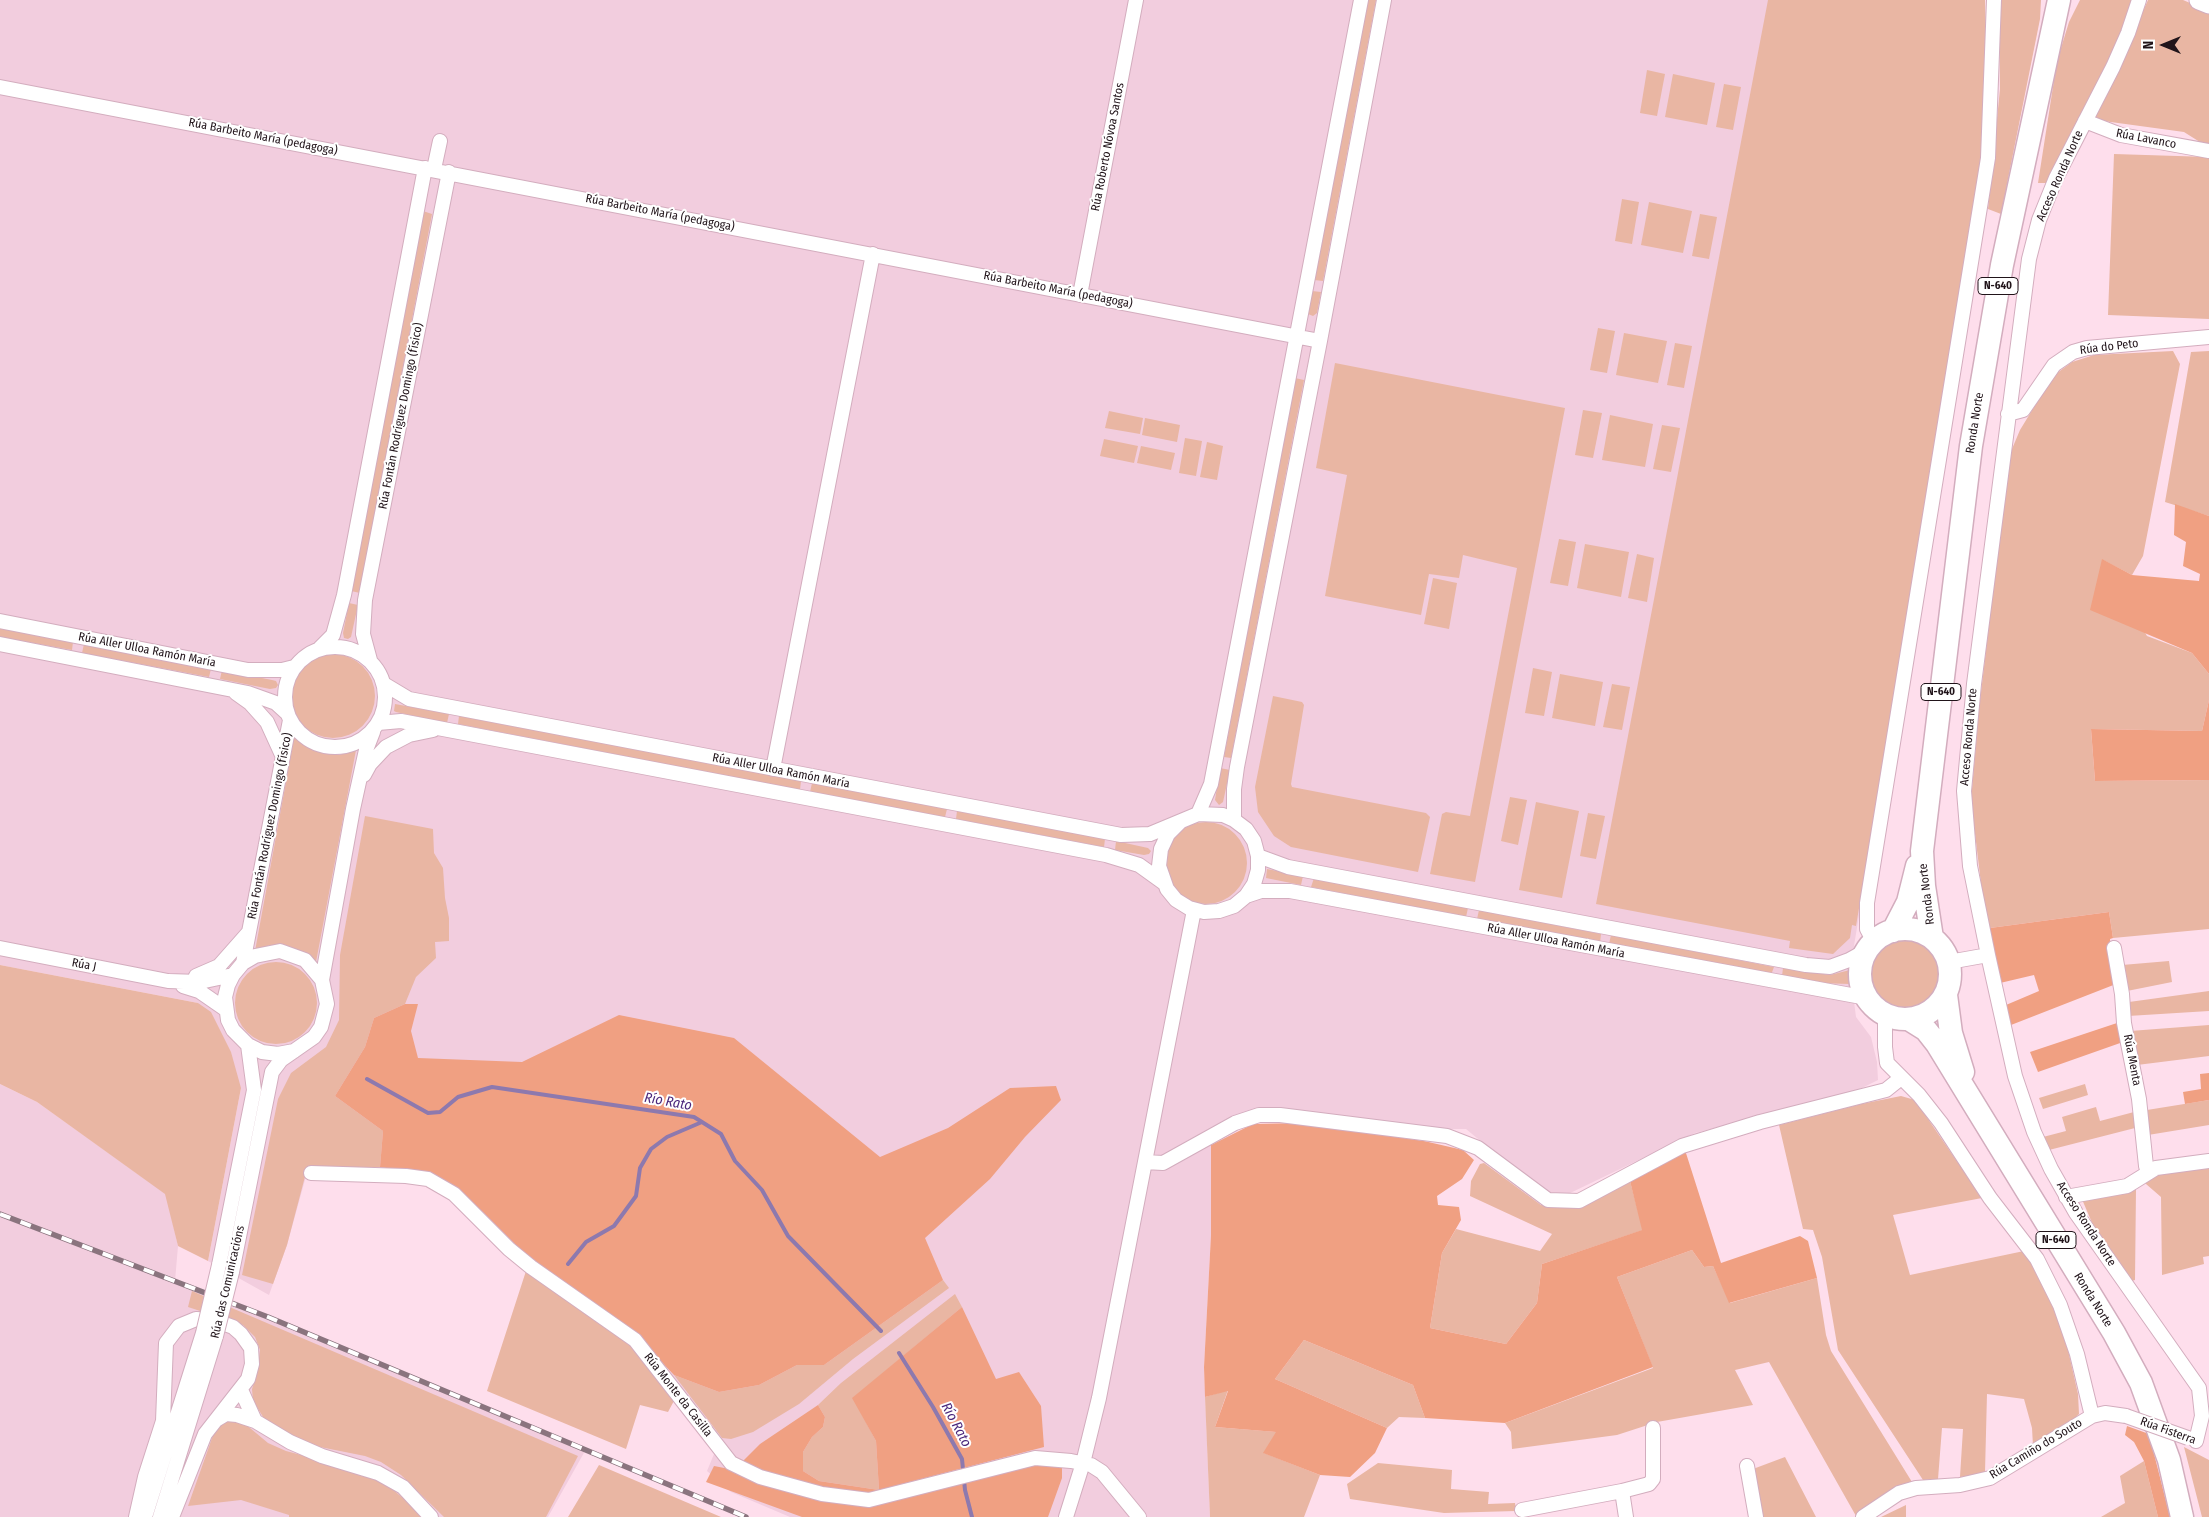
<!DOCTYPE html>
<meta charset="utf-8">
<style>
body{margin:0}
#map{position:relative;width:2209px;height:1517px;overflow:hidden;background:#fedeec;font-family:"Fira Sans Condensed",sans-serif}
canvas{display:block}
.north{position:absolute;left:2139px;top:20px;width:50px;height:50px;-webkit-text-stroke:4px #fff;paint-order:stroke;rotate:270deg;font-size:14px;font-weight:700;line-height:20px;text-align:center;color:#21141a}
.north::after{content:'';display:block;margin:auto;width:18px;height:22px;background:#21141a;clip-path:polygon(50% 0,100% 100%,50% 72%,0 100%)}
</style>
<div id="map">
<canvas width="2209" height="1517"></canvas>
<div class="north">N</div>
</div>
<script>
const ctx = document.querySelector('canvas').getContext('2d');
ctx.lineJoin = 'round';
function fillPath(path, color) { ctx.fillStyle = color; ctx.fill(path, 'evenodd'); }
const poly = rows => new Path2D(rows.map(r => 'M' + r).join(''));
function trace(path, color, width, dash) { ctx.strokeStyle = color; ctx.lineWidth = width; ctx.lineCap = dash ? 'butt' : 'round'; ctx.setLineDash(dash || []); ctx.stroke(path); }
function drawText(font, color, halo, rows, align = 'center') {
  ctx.font = font + ' "Fira Sans Condensed",sans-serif'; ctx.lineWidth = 4; ctx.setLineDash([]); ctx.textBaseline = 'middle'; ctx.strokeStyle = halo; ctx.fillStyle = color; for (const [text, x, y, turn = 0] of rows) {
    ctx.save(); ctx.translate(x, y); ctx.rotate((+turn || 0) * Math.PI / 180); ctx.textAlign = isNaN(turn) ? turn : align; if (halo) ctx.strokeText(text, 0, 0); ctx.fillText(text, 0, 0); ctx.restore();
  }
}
fillPath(poly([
 [0,0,1985,0,1985,130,1922,534,1850,970,1856,1017,1871,1037,1877,1062,1878,1080,1850,1094,1695,1133,1566,1195,1553,1195,1535,1186,1466,1129,1433,1129,1317,1113,1211,1129,1211,1235,1204,1367,1210,1517,790,1517,731,1492,707,1471,719,1442,437,1180,308,1169,287,1245,269,1295,208,1261,241,1088,198,1003,0,965],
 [0,1084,37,1102,166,1194,178,1246,175,1281,268,1317,585,1451,548,1517,0,1517]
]), '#f2cdde');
fillPath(poly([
 [1367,0,1376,0,1323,281,1314,280],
 [1768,0,1985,0,1987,77,1985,130,1922,534,1856,926,1852,925,1850,938,1833,954,1789,948,1790,941,1596,904],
 [1999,0,2041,0,2040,19,2001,214,1988,209,2000,89],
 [2080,0,2134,0,2114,50,2047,183,2038,183,2057,61,2069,22],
 [2148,0,2183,0,2209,11,2209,145,2203,144,2184,132,2096,120,2095,115],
 [1647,70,1665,74,1657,116,1640,113],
 [1673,74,1715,83,1707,125,1665,117],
 [1724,84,1741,87,1733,130,1716,127],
 [2114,154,2209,157,2209,319,2108,315],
 [1622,199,1639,202,1632,244,1615,241],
 [1649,202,1692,211,1683,253,1641,245],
 [423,211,432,214,360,593,351,591],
 [1700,214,1717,217,1709,259,1692,256],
 [1312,291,1321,292,1317,313,1313,316,1308,314,1308,311],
 [1598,328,1615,331,1607,373,1590,370],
 [1624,333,1667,341,1658,383,1616,375],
 [1675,343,1692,346,1684,388,1667,385],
 [2173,351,2180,364,2143,556,2132,575,2103,560,2147,636,2192,653,2209,674,2209,700,2202,731,2091,729,2095,781,2209,780,2209,929,2113,938,2109,912,1990,928,1982,892,1971,800,1979,709,2009,456,2020,430,2053,376,2072,362,2094,355],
 [2209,351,2209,516,2165,502,2191,352],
 [1335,363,1565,408,1475,882,1430,874,1442,814,1446,812,1470,816,1517,568,1463,555,1459,578,1429,574,1421,615,1325,596,1347,475,1316,468],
 [1295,378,1304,380,1231,758,1224,757],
 [1583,410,1602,413,1593,458,1575,455],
 [1109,411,1143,418,1140,434,1105,428],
 [1610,415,1653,424,1645,467,1602,460],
 [1145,418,1180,425,1177,442,1142,435],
 [1662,425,1680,428,1671,472,1653,469],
 [1185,438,1202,441,1196,476,1179,473],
 [1104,439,1138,446,1134,463,1100,456],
 [1207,442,1223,446,1217,480,1200,477],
 [1141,446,1175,453,1171,470,1137,463],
 [1559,539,1576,542,1568,586,1550,583],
 [1585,544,1629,552,1621,597,1577,588],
 [1637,554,1654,558,1647,602,1628,598],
 [1433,578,1457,583,1449,629,1424,624],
 [349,603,358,605,351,637,348,639,344,638,343,633],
 [0,628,73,642,72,650,0,637],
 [84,644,211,669,209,677,82,653],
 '291 696a42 42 0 1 1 84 0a42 42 0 1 1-84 0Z',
 [1533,668,1552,672,1544,716,1525,713],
 [222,670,272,680,276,681,278,685,276,688,270,689,220,679],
 [1560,674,1603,682,1595,726,1552,718],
 [1612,684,1630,687,1622,730,1603,727],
 [1273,696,1302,702,1304,705,1291,784,1292,787,1426,813,1430,817,1418,872,1291,847,1274,836,1258,812,1255,787],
 [395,704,449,714,447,723,396,712,394,711],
 [459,716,801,781,800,790,458,724],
 [294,738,318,752,339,755,356,750,316,962,306,953,288,946,270,945,255,951],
 [1220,768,1230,770,1223,802,1219,805,1215,800],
 [812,783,947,809,945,817,810,792],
 [1510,797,1527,800,1518,845,1501,841],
 [1536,802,1579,811,1562,898,1519,890],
 [957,811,1105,839,1104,847,956,819],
 [1588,813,1605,816,1596,859,1580,856],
 [365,816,433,829,434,853,443,868,445,898,449,918,449,941,435,942,436,958,416,977,405,1004,374,1018,365,1047,335,1096,383,1131,380,1167,307,1169,287,1245,273,1284,242,1275,278,1099,291,1073,326,1047,339,1020,340,955],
 '1165 863a41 41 0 1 1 82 0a41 41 0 1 1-82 0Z',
 [1116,841,1148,848,1151,851,1149,854,1144,855,1115,850],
 [1267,869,1303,876,1301,885,1266,878],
 [1314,878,1468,908,1466,917,1311,887],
 [1479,910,1601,934,1600,943,1477,919],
 [1611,935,1774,967,1771,975,1609,944],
 '1868 974a36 36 0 1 1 72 0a36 36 0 1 1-72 0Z',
 [2169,961,2172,982,2127,991,2122,965],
 '235 1003a41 41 0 1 1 82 0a41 41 0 1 1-82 0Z',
 [0,965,198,1003,211,1012,231,1052,241,1088,208,1261,178,1246,165,1194,37,1102,0,1084],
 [1783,968,1830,975,1850,970,1850,984,1817,983,1782,976],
 [2209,991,2209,1011,2128,1016,2129,1002],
 [2209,1025,2209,1056,2137,1065,2130,1031],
 [2085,1084,2088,1095,2043,1109,2039,1098],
 [1901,1096,1915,1100,1982,1198,1893,1215,1910,1275,2024,1251,2048,1291,2064,1332,2078,1394,2079,1414,2073,1420,2033,1446,2032,1428,2024,1399,1987,1394,1985,1472,1974,1476,1960,1477,1963,1429,1942,1428,1938,1479,1923,1480,1838,1350,1822,1257,1813,1230,1803,1229,1779,1125,1861,1104],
 [2209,1100,2209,1125,2148,1135,2147,1110],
 [2096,1107,2100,1121,2134,1112,2135,1128,2049,1150,2043,1137,2066,1131,2062,1117],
 [1484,1163,1541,1205,1566,1208,1585,1204,1630,1181,1643,1230,1542,1264,1537,1303,1506,1344,1430,1328,1442,1253,1456,1229,1540,1251,1552,1234,1470,1196,1471,1181,1480,1164],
 [2209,1167,2209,1256,2203,1257,2204,1264,2162,1275,2161,1197,2146,1184,2144,1179,2158,1172],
 [2136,1189,2135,1280,2132,1281,2093,1225,2081,1197,2106,1191],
 [1692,1250,1704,1267,1713,1266,1730,1303,1817,1278,1826,1335,1831,1351,1912,1482,1890,1493,1856,1516,1769,1362,1735,1370,1753,1405,1657,1422,1617,1435,1512,1449,1511,1432,1505,1423,1653,1368,1617,1277],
 [526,1271,628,1340,675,1399,668,1412,640,1405,626,1449,487,1391],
 [943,1280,949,1288,853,1359,799,1404,753,1432,731,1439,722,1438,674,1375,719,1392,759,1385,797,1365,824,1365],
 [192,1291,578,1456,546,1517,444,1517,401,1475,381,1462,365,1456,315,1446,296,1439,267,1423,253,1401,252,1389,257,1374,260,1350,255,1337,243,1325,188,1307],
 [955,1294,962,1307,853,1398,876,1441,879,1490,819,1481,803,1471,803,1452,812,1437,823,1427,825,1417,818,1405,841,1383],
 [1304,1340,1413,1385,1425,1418,1399,1417,1387,1428,1275,1379],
 [1228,1390,1215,1427,1277,1432,1264,1453,1320,1475,1304,1517,1210,1517,1205,1397],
 [230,1420,244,1423,268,1443,286,1451,328,1462,384,1482,425,1517,289,1517,289,1515,241,1500,188,1506,217,1424],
 [2184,1447,2209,1460,2209,1517,2202,1517],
 [1785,1457,1816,1517,1762,1517,1753,1469],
 [2144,1461,2158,1517,2101,1517,2125,1503,2120,1476],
 [1378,1463,1452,1470,1451,1489,1489,1492,1488,1504,1515,1503,1516,1511,1444,1513,1350,1499,1347,1484],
 [599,1465,721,1517,568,1517],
 [1906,1505,1906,1517,1881,1517]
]), '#e9b6a3');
fillPath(poly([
 [2175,504,2209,516,2209,674,2192,653,2090,610,2102,559,2132,575,2199,581,2200,574,2183,566,2186,542,2174,535],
 [2209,700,2209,780,2095,781,2091,729,2202,731],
 [2109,912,2113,938,2110,939,2111,963,2116,984,2011,1025,2006,1005,2039,991,2034,975,2000,983,1990,928],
 [405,1004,418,1004,411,1031,418,1058,522,1062,619,1015,734,1038,880,1157,948,1128,1010,1088,1056,1086,1061,1100,1025,1137,990,1179,925,1238,943,1280,824,1365,797,1365,759,1385,719,1392,674,1375,635,1334,523,1252,483,1212,437,1176,380,1167,383,1131,335,1096,365,1047,374,1018],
 [2120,1022,2123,1042,2038,1072,2030,1052],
 [2209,1073,2209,1100,2185,1104,2183,1092,2201,1089,2200,1074],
 [1301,1123,1424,1141,1463,1150,1474,1160,1462,1179,1437,1196,1438,1205,1459,1207,1461,1220,1442,1253,1430,1328,1506,1344,1537,1303,1542,1264,1642,1230,1630,1181,1685,1150,1721,1263,1800,1236,1808,1241,1817,1278,1729,1303,1713,1266,1704,1267,1692,1250,1617,1277,1653,1367,1505,1423,1425,1418,1413,1385,1304,1340,1275,1379,1387,1428,1375,1453,1350,1477,1320,1475,1263,1453,1276,1432,1215,1427,1228,1391,1205,1397,1204,1367,1211,1235,1211,1145,1253,1124],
 [962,1307,996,1379,1019,1372,1041,1406,1044,1447,879,1490,867,1497,766,1476,742,1462,760,1444,818,1405,825,1417,823,1427,812,1437,803,1452,803,1471,819,1481,879,1490,876,1441,852,1398],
 [2127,1426,2149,1434,2170,1517,2158,1517,2144,1461,2134,1442,2125,1435],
 [1034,1463,1062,1468,1062,1478,1048,1517,802,1517,706,1482,714,1466,887,1500,958,1485]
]), '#f0a082');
trace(poly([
 [367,1079,428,1113,440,1112,458,1097,492,1087,694,1117,721,1134,735,1161,762,1190,788,1236,881,1331],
 [568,1264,586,1242,614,1226,636,1196,640,1168,651,1149,667,1137,702,1122],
 [899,1353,933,1407,962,1459,965,1490,972,1517]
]), '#8d79ae', 4);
const minor = poly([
 [2139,0,2128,33,2113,67,2056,178,2039,220,2029,259,1974,684,1964,791,1970,866,1988,955,2015,1076,2034,1132,2051,1169,2076,1213,2199,1388,2202,1416,2196,1441],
 [0,87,1320,341],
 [2085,121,2121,135,2209,151],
 [434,169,440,141],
 [1080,295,1136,0],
 [2008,414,2023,410,2054,365,2073,352,2087,348,2209,337],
 [0,621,248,670,282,670,294,667],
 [0,644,248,693,276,703,288,714],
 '285 697a50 50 0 1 1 100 0a50 50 0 1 1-100 0Z',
 [320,648,333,635,344,595,425,168],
 [370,660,363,634,365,600,449,172],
 [384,684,409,699,1121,835,1150,834,1198,814,1223,815,1234,820,1246,829,1254,841,1258,856,1258,870,1254,884,1246,896,1234,906,1219,911,1204,912,1189,908,1176,900,1167,889,1159,866,1161,849,1168,834,1180,822],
 [236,693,250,703,267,722,283,757],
 [378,723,401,721,1106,855,1139,865,1164,883],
 [773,769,873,254],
 [364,775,370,764,386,747,409,735,433,730],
 [1198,814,1211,784,1361,0],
 [1234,820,1234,789,1237,767,1320,341,1384,0],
 [1258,856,1288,867,1806,965,1830,967,1849,960,1867,950],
 [1246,896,1261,891,1290,891,1867,998],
 [1874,942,1867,929,1867,903,1988,158,1994,0],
 [0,948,168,981,200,982,233,975],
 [2114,948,2122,994,2124,1023,2139,1099,2146,1166,2148,1172],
 [1949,962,1988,955],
 [243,963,290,720],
 [196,976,219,966,249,932],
 [322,980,353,809,366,750,373,732],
 [183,986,199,991,225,1009],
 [1885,1015,1885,1047,1887,1063,1919,1095,1941,1123,1990,1198,2037,1259,2060,1305,2077,1354,2092,1416],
 [1145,1162,1163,1163,1235,1123,1259,1115,1280,1115,1447,1136,1478,1148,1548,1200,1579,1201,1682,1146,1760,1122,1886,1090,1901,1078],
 [311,1173,406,1176,428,1179,454,1194,509,1249,531,1267,635,1340,731,1463,760,1477,822,1494,869,1500,1035,1458,1071,1461,1091,1465,1102,1472,1139,1517],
 [2066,1197,2127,1186,2156,1168,2209,1161],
 [219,1265,254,1090,248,1045],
 [232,1272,272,1072,281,1060,314,1037,321,1027,327,1004,322,980,305,960,280,951,255,956,243,963,233,975,228,985,225,997,228,1020,233,1030,248,1045,262,1052,278,1054,294,1051],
 [241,1390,255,1421],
 [216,1420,226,1414,237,1415,255,1421,290,1442,322,1456,378,1473,403,1487,431,1517],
 [1747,1466,1756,1517],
 [1622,1491,1649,1484,1653,1479,1653,1428],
 [1522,1510,1622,1491,1626,1517],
 [136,1517,145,1477,163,1421,166,1343,179,1326,196,1319,214,1320,233,1327,241,1334,251,1348,252,1364,248,1379,205,1434,172,1517],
 [145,1517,203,1333],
 [160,1517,216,1336],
 [1066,1517,1083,1463,1099,1398,1194,910],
 [1863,1517,1899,1493,1916,1488,1960,1485,1990,1478,2092,1416,2105,1413,2126,1416]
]);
const secondary = poly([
 [2199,0,2209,4]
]);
const trunk = poly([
 '1860 974a45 45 0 1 1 90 0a45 45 0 1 1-90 0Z',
 [1893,931,1908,902,1917,866],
 [1932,938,1924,886,1922,851,1971,446,2002,265,2059,0],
 [1946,995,1951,1033,1963,1072],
 [1910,1020,1926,1030,1937,1044,2114,1333,2141,1383,2169,1460,2182,1517]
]);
trace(minor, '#d3adbe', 16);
trace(secondary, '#d3adbe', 21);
trace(trunk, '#d3adbe', 25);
trace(minor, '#fff', 14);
trace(secondary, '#fff', 19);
trace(trunk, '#fff', 22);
const rail = poly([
 [0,1214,268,1317,746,1517]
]);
trace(rail, '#8a747e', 5.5);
trace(rail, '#fff', 4, [11]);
const minorBridge = poly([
 [203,1333,219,1265],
 [216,1336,232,1272],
 [2126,1416,2188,1438]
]);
trace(minorBridge, '#d3adbe', 16, []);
trace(minorBridge, '#fff', 14);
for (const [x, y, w] of [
 [1998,286,40],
 [1941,692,40],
 [2056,1240,40]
]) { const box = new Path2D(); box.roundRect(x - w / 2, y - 8.5, w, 17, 4); ctx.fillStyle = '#fff'; ctx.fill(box); trace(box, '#21141a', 1); }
drawText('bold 11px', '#21141a', null, [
 ["N-640",1998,286],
 ["N-640",1941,692],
 ["N-640",2056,1240]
]);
drawText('12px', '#21141a', '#fff', [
 ["Rúa Barbeito María (pedagoga)",263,137,11],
 ["Rúa Lavanco",2146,139,11],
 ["Rúa Roberto Nóvoa Santos",1108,147,-79],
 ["Acceso Ronda Norte",2060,176,-66],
 ["Rúa Barbeito María (pedagoga)",660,213,11],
 ["Rúa Barbeito María (pedagoga)",1058,290,11],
 ["Rúa do Peto",2109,347,-7],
 ["Rúa Fontán Rodríguez Domingo (físico)",401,416,-79],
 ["Ronda Norte",1975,423,-81],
 ["Rúa Aller Ulloa Ramón María",147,650,11],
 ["Acceso Ronda Norte",1969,737,-85],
 ["Rúa Aller Ulloa Ramón María",781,771,11],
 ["Rúa Fontán Rodríguez Domingo (físico)",270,826,-79],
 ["Ronda Norte",1927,894,-97],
 ["Rúa Aller Ulloa Ramón María",1556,941,11],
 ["Rúa J",84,965,11],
 ["Rúa Menta",2132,1060,79],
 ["Acceso Ronda Norte",2086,1224,57],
 ["Rúa das Comunicacións",228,1282,-77],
 ["Ronda Norte",2093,1300,58],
 ["Rúa Monte da Casilla",678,1395,52],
 ["Rúa Fisterra",2168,1431,20],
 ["Rúa Camiño do Souto",2036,1449,-31]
]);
drawText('italic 14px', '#4c297d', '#fff', [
 ["Río Rato",668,1102,10],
 ["Río Rato",956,1425,62]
]);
</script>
